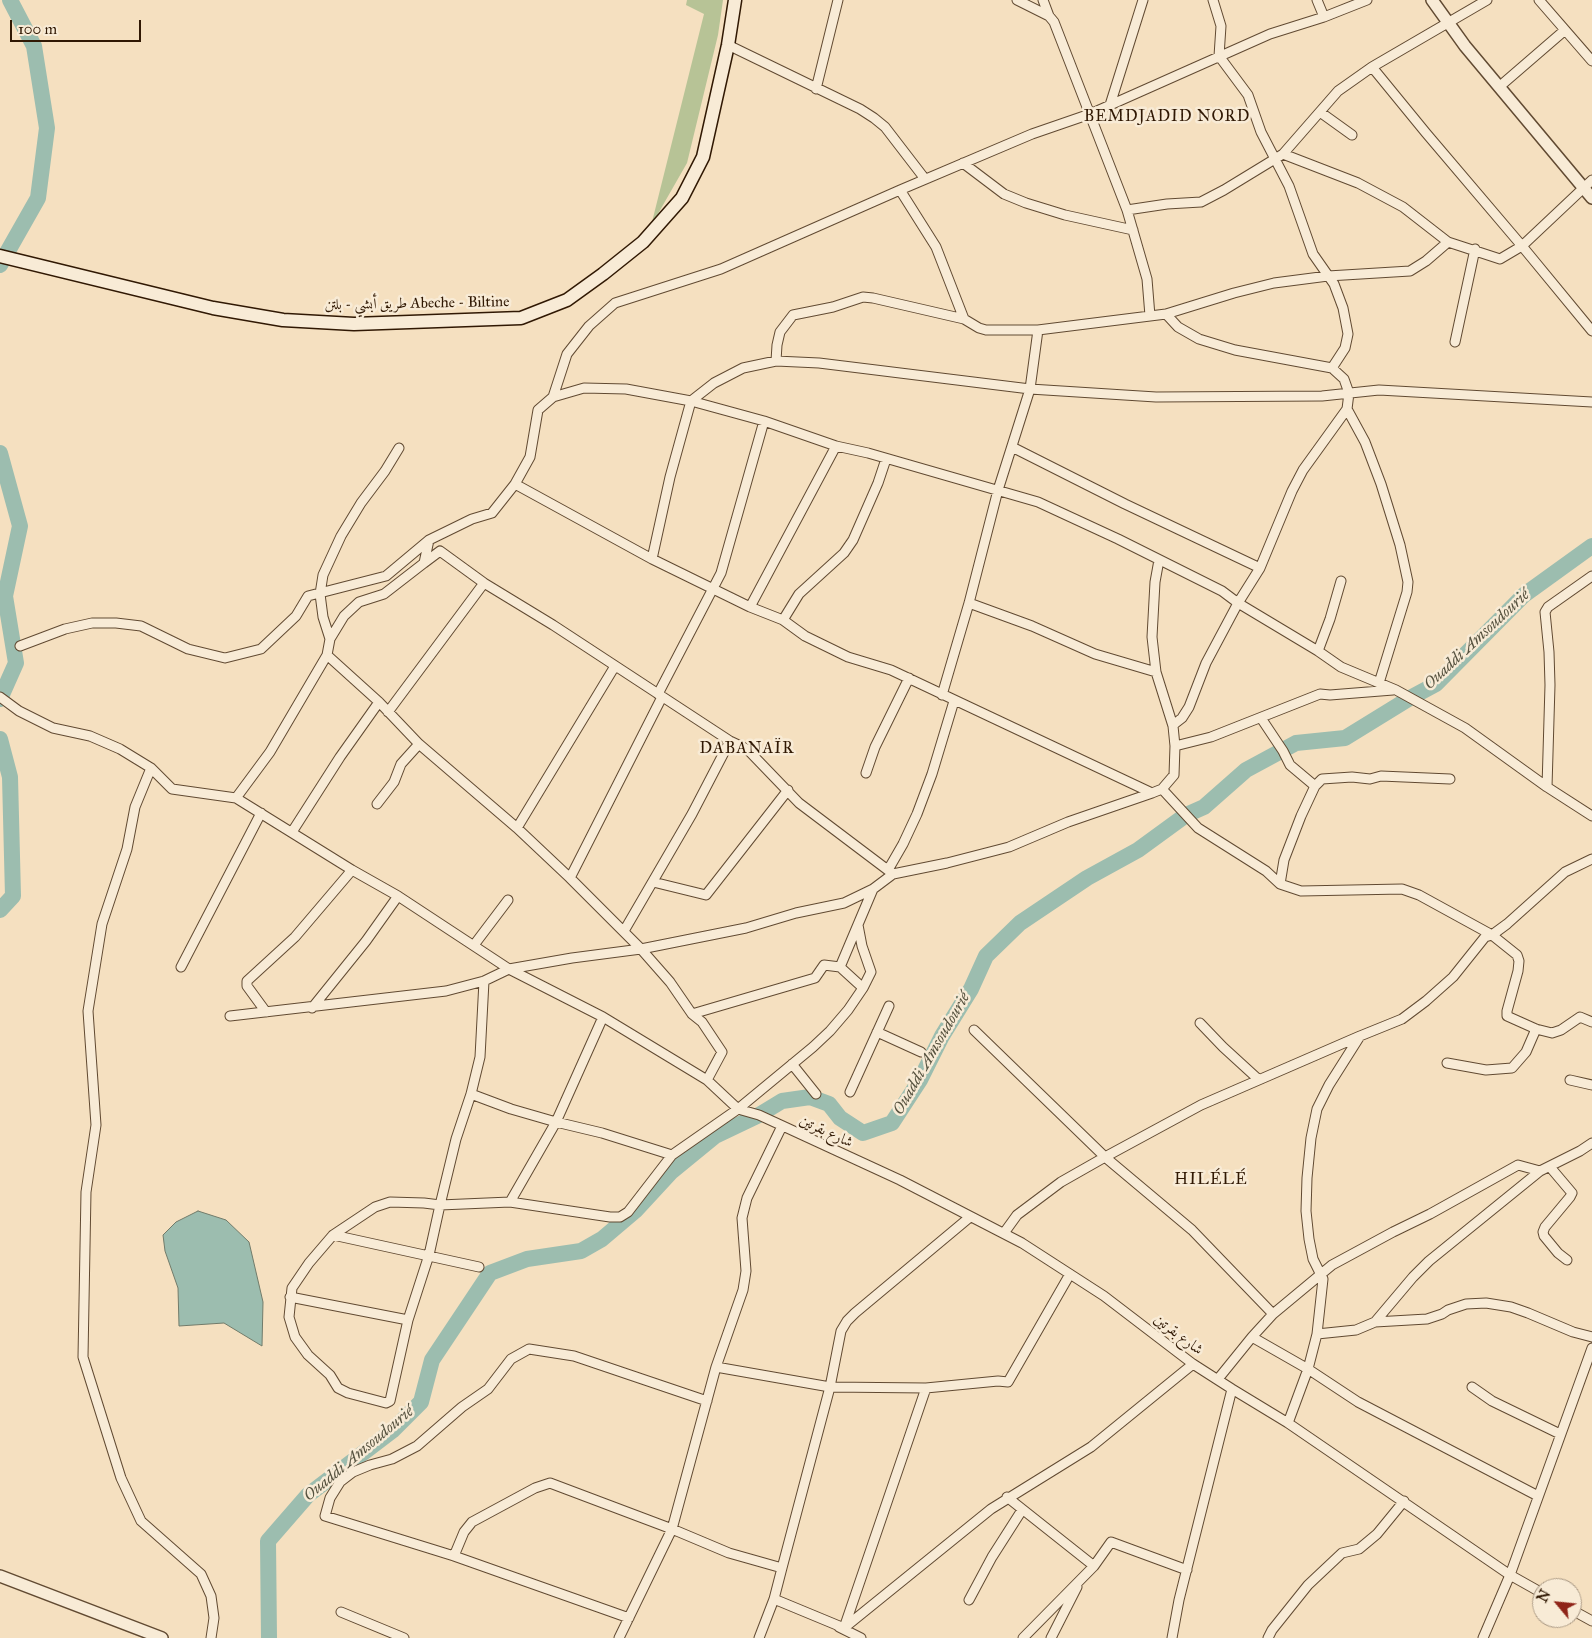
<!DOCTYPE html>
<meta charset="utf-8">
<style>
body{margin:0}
#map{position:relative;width:1592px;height:1638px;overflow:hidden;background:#f5e0c0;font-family:"IM FELL Great Primer",serif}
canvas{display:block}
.north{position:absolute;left:1532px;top:1578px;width:50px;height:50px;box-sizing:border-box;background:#f8ebd6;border:1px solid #a89782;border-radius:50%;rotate:298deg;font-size:14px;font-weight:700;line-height:20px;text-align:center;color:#301803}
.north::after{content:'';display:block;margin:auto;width:18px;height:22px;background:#8f2418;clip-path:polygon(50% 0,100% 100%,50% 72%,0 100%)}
.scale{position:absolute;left:10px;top:20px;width:131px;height:22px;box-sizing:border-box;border:2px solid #301803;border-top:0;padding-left:6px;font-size:15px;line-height:18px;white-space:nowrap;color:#301803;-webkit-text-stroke:4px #f8ebd6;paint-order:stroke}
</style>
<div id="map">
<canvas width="1592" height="1638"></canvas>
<div class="north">N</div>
<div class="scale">100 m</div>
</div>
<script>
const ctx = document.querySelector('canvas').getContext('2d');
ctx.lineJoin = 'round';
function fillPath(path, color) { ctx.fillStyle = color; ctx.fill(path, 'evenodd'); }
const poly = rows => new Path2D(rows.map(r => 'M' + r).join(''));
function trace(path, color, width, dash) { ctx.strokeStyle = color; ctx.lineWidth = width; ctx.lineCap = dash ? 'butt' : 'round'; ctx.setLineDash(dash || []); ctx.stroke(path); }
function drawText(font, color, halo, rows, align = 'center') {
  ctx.font = font + ' "IM FELL Great Primer",Amiri,serif'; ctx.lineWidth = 5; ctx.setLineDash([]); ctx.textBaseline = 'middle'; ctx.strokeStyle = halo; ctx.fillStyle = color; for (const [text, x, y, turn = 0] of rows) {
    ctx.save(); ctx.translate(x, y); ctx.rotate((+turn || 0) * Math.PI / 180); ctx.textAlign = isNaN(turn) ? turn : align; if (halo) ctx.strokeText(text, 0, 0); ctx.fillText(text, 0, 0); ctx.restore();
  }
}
fillPath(poly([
 [687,0,723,0,718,35,687,163,651,226,704,14,686,5]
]), '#b7c396');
const water = poly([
 [198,1211,226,1220,249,1242,263,1302,262,1346,224,1323,179,1326,178,1288,165,1251,163,1235,176,1222,198,1211]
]);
fillPath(water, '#9cbdaf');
trace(water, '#717b6a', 1);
trace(poly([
 [0,265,38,198,47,128,34,46,10,0],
 [0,453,20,526,5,596,16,663,0,699],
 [0,739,10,777,13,896,0,910],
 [269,1638,268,1541,308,1495,392,1431,421,1402,432,1360,490,1273,527,1259,581,1251,602,1239,635,1211,671,1172,715,1136,759,1115,782,1101,810,1097,829,1104,840,1118,863,1133,892,1123,920,1080,942,1036,971,989,986,956,1020,923,1087,878,1138,850,1186,815,1204,807,1246,770,1296,743,1345,738,1410,698,1436,684,1524,595,1592,546]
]), '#9cbdaf', 16);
const minor = poly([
 [1017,0,1049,16],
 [1043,0,1049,16,1054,22,1127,210,1147,279,1150,316],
 [1213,0,1221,26,1219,56,1248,95,1261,132,1289,186,1313,254,1334,284,1343,308,1348,334,1345,348,1332,368],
 [1317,0,1324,17],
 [1539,0,1592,61],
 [728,45,860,109,874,118,885,127,925,179],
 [1372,67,1426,133,1522,246,1592,331],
 [1499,87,1565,30],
 [816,89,838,0],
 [1110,105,1143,0],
 [1320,112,1352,135],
 [1283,154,1358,183,1403,207,1448,242],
 [963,163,1004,194,1026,203,1065,215,1133,230],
 [900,190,936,247,964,319,979,328,986,330,1038,330,1166,314,1178,327,1199,339,1235,350,1332,368,1344,379,1349,393,1347,409,1303,470,1292,491,1260,568,1238,603,1206,663,1189,707,1182,718,1173,725],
 [1127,210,1167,204,1201,202,1224,190,1283,154,1338,91,1372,67,1487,0],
 [1166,314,1234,293,1274,283,1328,276,1410,271,1426,261,1448,242,1500,259,1522,246,1592,180],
 [1455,342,1475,249],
 [776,361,777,345,780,332,793,315,833,307,863,297,873,298,964,319],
 [553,397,567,354,589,326,615,303,721,269,900,190,1032,134,1090,114,1270,34,1324,17,1367,0],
 [1347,409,1365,442,1381,484,1400,545,1408,582,1407,592,1379,683],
 [1012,447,1125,504,1260,568],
 [515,484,652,559,750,607,783,620,805,636,848,657,891,670,1152,793,1162,789,1174,775,1175,746,1173,726,1156,672,1152,637,1155,582,1159,560],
 [429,540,424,563,440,551,484,583,553,625,730,741,747,749,799,803,893,874,947,863,1009,847,1068,822,1152,793],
 [652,559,670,477,691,401,714,383,743,368,776,361,819,363,1030,389,1156,397,1322,396,1379,390,1592,402],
 [969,603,1032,626,1095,654,1156,672],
 [750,607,836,446],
 [783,620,799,594,844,553,853,540,878,483,886,459],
 [330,639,323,617,320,594,323,575,341,536,361,503,385,471,399,448],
 [20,646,65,629,92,623,116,623,141,626,188,649,225,658,261,649,296,616,308,596,386,576,429,540,472,519,492,513,515,484,530,457,538,410,553,397,584,388,626,389,691,401,764,421,836,446,868,453,1038,502,1118,539,1222,591,1238,603,1318,651,1341,667,1396,690,1465,728,1547,787,1592,816],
 [1318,651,1330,619,1341,581],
 [327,655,330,639,344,616,359,602,384,594,424,563],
 [658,694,721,573,764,421],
 [942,695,969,603,998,490,1030,389,1038,330],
 [0,697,19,711,53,728,90,736,120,749,151,768,172,789,236,798,352,870,398,896,509,969,603,1017,707,1080,738,1109,759,1115,900,1180,1022,1243,1104,1296,1193,1364,1232,1389,1288,1423,1510,1575,1542,1593],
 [388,712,484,583],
 [1261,718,1283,751,1290,765,1315,786],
 [1175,746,1211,737,1320,694,1330,695,1393,690],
 [151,768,135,807,127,849,102,924,88,1011,96,1125,86,1192,83,1357,121,1478,141,1521,201,1574,211,1596,214,1618,211,1638],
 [866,773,875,747,909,678],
 [1547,787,1550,685,1549,652,1545,612,1548,607,1592,576],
 [1162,789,1198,828,1266,871,1280,884,1301,891,1402,889,1419,895,1492,935,1517,955,1519,961,1518,971,1507,1011,1507,1016,1536,1029,1552,1033,1561,1030,1580,1017,1592,1022],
 [236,798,270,752,327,655,379,702,419,744,517,828,570,878,641,949,670,982,692,1014,702,1022,722,1052,707,1080],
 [377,804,394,782,401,764,419,744],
 [517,828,615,666],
 [292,832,340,757,379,702],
 [888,870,903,844,917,814,932,774,954,701],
 [570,878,662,697],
 [653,882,706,895,788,790],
 [1280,884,1284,860,1301,816,1315,786,1322,779,1352,777,1370,779,1381,776,1450,779],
 [858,925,862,946,871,972,863,988],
 [624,931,692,814,730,741],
 [474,945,508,900],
 [181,967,261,813],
 [484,981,480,1057,471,1094,456,1139,440,1205,429,1255,408,1320,390,1401,386,1403,348,1393,338,1388,330,1375,308,1355,295,1337,289,1317,292,1288,309,1263,333,1235,375,1207,390,1202,424,1203,440,1205,510,1202,610,1217,620,1217,628,1212,672,1155,738,1109,813,1047,830,1031,848,1010,863,988,840,967],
 [312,1008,366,941,398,896],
 [266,1012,247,986,247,981,295,937,352,870],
 [692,1014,815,978,824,965,840,967,873,889],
 [230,1016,446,991,484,981,509,969,572,958,641,949,746,928,796,913,844,903,873,889,893,874],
 [1200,1023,1223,1047,1258,1079],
 [974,1030,1105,1157,1192,1230,1273,1314],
 [877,1032,921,1052],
 [1447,1063,1486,1070,1512,1068,1526,1052,1536,1029],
 [792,1064,816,1094],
 [1570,1080,1592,1085],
 [850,1092,889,1006],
 [471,1094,511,1109,556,1122,602,1133,672,1155],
 [1550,1167,1572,1193,1570,1197,1545,1227,1543,1232,1544,1236,1558,1253,1567,1260],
 [510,1202,556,1122,603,1017],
 [1004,1233,1017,1215,1061,1182,1105,1157,1201,1105,1360,1036],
 [333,1235,479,1267],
 [290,1297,408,1320],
 [1375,1322,1413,1277,1429,1261,1540,1171],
 [1317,1334,1356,1330,1375,1322,1427,1319,1442,1314,1448,1310,1466,1304,1486,1303,1511,1307,1528,1313,1573,1332,1592,1337],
 [1252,1337,1308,1369,1358,1402,1538,1496],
 [716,1367,830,1387,926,1388,998,1381,1008,1382,1070,1274],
 [1218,1379,1252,1337,1273,1314,1332,1265,1393,1232,1430,1214,1518,1165,1540,1171,1580,1151,1592,1143],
 [1472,1387,1492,1401,1560,1434],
 [1288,1423,1308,1369,1317,1334,1323,1279,1313,1259,1309,1239,1306,1211,1307,1178,1311,1138,1317,1109,1329,1085,1360,1036,1402,1019,1426,1001,1453,977,1485,937,1492,935,1507,924,1565,872,1592,859],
 [1007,1497,1094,1566],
 [454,1556,464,1532,472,1522,535,1488,550,1483,672,1529,729,1553,782,1568],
 [774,1599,844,1628],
 [969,1600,992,1557,1022,1510],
 [1572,1610,1592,1621],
 [341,1612,404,1638],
 [629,1618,454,1556,325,1516,330,1498,340,1482,353,1472,370,1465,392,1459,417,1446,462,1407,488,1389,511,1359,529,1349,574,1356,707,1401],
 [839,1627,861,1638],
 [844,1628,991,1509,1091,1447,1193,1364],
 [844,1628,926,1388],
 [619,1638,672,1529,716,1367,743,1290,746,1271,742,1218,747,1198,782,1126],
 [759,1638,774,1599,782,1568,830,1387,841,1331,847,1321,855,1313,970,1217],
 [1023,1638,1094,1566,1111,1542,1187,1570],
 [1051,1638,1077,1587],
 [1172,1638,1179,1600,1232,1389],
 [1268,1638,1272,1630,1308,1585,1342,1553,1359,1549,1377,1534,1404,1501],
 [1483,1638,1510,1575,1592,1348]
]);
const tertiary = poly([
 [1432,0,1465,46,1592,198],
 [0,1576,162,1638]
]);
const secondary = poly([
 [0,256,213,308,283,320,354,324,521,318,567,300,603,274,643,242,682,198,703,157,728,45,735,0]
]);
trace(minor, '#614a32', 11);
trace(tertiary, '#614a32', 14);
trace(secondary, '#301803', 15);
trace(minor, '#f8ebd6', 9);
trace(tertiary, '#f8ebd6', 11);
trace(secondary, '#f8ebd6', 12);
drawText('15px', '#301803', '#f8ebd6', [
 ["طريق أبشي - بلتن Abeche - Biltine",417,304,-1],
 ["شارع بقرتين",826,1132,25],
 ["شارع بقرتين",1178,1335,37]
]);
ctx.letterSpacing = '1px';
drawText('16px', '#301803', '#f8ebd6', [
 ["BEMDJADID NORD",1167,117],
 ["DABANAÏR",747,749],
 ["HILÉLÉ",1211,1180]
]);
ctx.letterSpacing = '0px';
drawText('italic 16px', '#56523f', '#f8ebd6', [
 ["Ouaddi Amsoudourié",1477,640,-43],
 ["Ouaddi Amsoudourié",932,1054,-60],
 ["Ouaddi Amsoudourié",359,1454,-40]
]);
</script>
